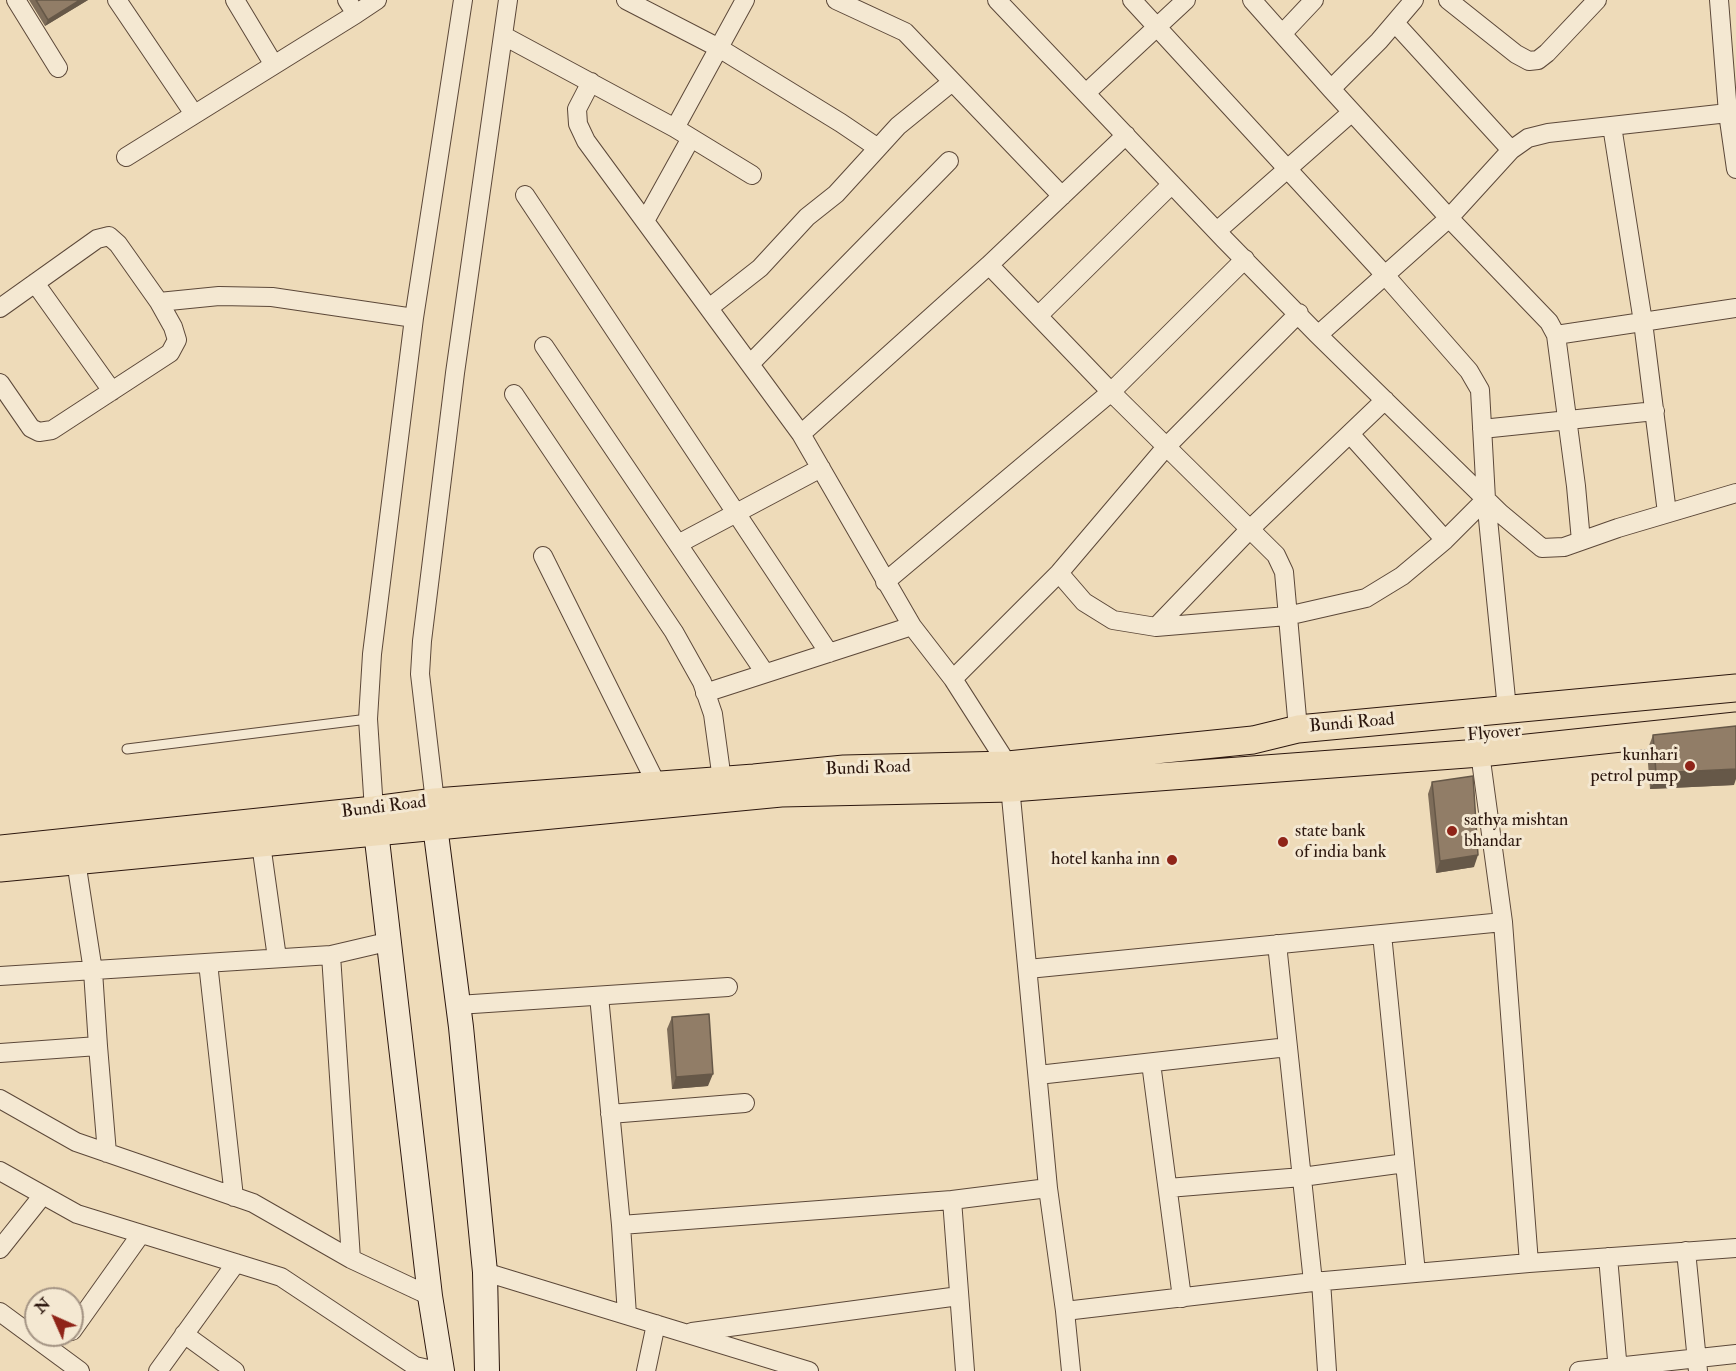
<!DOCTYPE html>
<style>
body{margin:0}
#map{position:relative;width:1736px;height:1371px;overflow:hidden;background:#eedbb9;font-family:"IM FELL Double Pica",serif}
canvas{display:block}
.north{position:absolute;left:24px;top:1287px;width:60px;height:60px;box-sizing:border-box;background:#f4e8d2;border:2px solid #a49484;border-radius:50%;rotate:315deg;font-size:16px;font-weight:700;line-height:24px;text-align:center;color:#2c170e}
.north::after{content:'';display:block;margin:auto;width:21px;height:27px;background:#8f2418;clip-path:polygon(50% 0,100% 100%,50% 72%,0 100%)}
</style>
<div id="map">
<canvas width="1736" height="1371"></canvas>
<div class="north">N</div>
</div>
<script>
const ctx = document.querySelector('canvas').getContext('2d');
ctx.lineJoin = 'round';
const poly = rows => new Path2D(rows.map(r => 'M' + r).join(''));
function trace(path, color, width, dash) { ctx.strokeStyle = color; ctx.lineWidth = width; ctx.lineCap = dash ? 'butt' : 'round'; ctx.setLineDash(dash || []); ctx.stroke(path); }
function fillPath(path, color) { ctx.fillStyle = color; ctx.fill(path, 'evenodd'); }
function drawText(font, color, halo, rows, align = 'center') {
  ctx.font = font + ' "IM FELL Double Pica",serif'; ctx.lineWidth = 6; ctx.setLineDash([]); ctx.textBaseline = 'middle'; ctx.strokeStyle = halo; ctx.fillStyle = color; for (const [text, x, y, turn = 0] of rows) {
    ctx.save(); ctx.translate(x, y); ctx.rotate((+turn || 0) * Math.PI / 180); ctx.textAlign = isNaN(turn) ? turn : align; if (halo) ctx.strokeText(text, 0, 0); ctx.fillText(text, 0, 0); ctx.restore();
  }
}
const lane = poly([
 [127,749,368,719]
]);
const street = poly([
 [16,0,58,68],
 [117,0,194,114],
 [235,0,274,65],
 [347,0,356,14,377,0],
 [626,0,719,48,841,123,878,148],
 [836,0,905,32,1062,196],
 [997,0,1224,239,1318,335,1500,513,1542,548,1564,547,1618,528,1736,493],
 [1132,0,1384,274,1469,371,1480,390,1486,499,1507,709],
 [1252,0,1331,89,1449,218,1549,322,1556,335,1576,486,1581,541],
 [1448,0,1516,54,1529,61,1538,60,1547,53,1597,0],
 [1719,0,1728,113,1736,169],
 [1395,23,1511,150],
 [1282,34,1314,0],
 [504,36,675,128,752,175],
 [591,82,577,109,578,124,586,141,801,434],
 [1331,89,1379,41,1414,0],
 [1086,93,1186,0],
 [1612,126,1643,322,1667,513],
 [675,128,745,0],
 [1126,135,989,265,1111,392,1276,555,1284,572,1298,729],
 [126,157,356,14],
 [525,195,829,653],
 [645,221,691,138],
 [1217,231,1352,112],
 [35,283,112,391],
 [159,302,219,296,272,297,414,318],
 [0,308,97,239,109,236,118,244,159,302,173,327,177,340,170,353,52,430,39,432,31,428,0,383],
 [709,308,760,268,807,217,836,194,898,126,952,82],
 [1038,316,1172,184],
 [1318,335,1449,218,1511,150,1528,138,1548,133,1728,113],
 [1556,335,1736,308],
 [544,346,765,673],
 [750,364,949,161],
 [514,394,674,632,702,682,713,714,722,780],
 [1482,429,1655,411],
 [1350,434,1445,540],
 [678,544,821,468],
 [543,556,657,785],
 [1059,573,1084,602,1113,620,1156,627,1287,616,1366,598,1402,576,1445,540,1486,499],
 [885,582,1111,392,1245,259],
 [1156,627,1249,530,1385,400],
 [953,679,1059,573,1166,447,1299,313],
 [705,693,912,626],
 [435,802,420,674,422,641,455,373,508,0],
 [374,810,368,719,372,654,414,318,463,0],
 [261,844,277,958],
 [1382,934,1416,1273],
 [1277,944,1313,1282,1529,1263,1503,922],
 [331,955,351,1259],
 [208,963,234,1197],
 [1028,969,1503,922,1480,753],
 [0,976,331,955,391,941],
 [599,996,621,1225],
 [458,1005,728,987],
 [98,1046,107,1153],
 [0,1053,98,1046,93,971,76,861],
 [1151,1063,1182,1298],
 [1038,1075,1288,1047],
 [0,1099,76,1142,253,1203,351,1259,430,1296],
 [610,1114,745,1103],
 [0,1171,77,1214,281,1277,415,1366,437,1371],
 [1048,1188,1065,1311,1313,1282],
 [1168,1188,1302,1177,1405,1163],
 [0,1249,43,1195],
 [1686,1251,1698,1371],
 [1608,1257,1618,1371],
 [1529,1263,1736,1248],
 [485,1272,809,1371],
 [1321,1281,1327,1371],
 [1065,1311,1071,1371],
 [0,1312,80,1371],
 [627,1315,621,1225,952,1200],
 [72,1331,141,1234],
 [692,1332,959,1296],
 [184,1334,235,1371],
 [158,1371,236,1263],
 [646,1371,656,1324],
 [965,1371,952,1200,1048,1188,1008,765,953,679,912,626,801,434,989,265],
 [1579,1371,1736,1354]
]);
const secondary = poly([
 [435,806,435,826,461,1027,485,1272,487,1371],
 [374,814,430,1296,442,1371]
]);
const primary = poly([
 [0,849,374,810,435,802,754,778,844,769,1008,765,1253,740,1298,729,1736,688],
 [0,868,781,793,1011,788,1480,753,1736,726]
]);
trace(lane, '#5c4839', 11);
trace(street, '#5c4839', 20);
trace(secondary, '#2c170e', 26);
trace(primary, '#2c170e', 29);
trace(lane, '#f4e8d2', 9);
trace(street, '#f4e8d2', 18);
trace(secondary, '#f4e8d2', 24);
trace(primary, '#eedbb9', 27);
fillPath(poly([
 [29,0,88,0,45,26],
 [1653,735,1734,785,1650,789,1647,751],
 [1432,782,1474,867,1436,873,1428,794],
 [672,1017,708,1086,672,1089,667,1029]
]), '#7d6c59');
fillPath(poly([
 [80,0,88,0,45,26,48,20],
 [1736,769,1736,779,1734,785,1650,789,1656,773],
 [1478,855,1474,867,1436,873,1440,861],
 [713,1074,708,1086,672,1089,676,1077]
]), '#665848');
const building = poly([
 [36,0,80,0,48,20,36,0],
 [1736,726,1736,769,1656,773,1653,735,1736,726],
 [1473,776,1478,855,1440,861,1432,782,1473,776],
 [709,1014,713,1074,676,1077,672,1017,709,1014]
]);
fillPath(building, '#917d67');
trace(building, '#665848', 1.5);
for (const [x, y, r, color] of [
 [1690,766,6,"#8f2418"],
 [1452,831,6,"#8f2418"],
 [1283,842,6,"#8f2418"],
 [1172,860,6,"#8f2418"]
]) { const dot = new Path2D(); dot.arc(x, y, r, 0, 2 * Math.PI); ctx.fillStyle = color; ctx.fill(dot); trace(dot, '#f4e8d2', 2); }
drawText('18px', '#2c170e', '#f4e8d2', [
 ["Bundi Road",1352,724,-5],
 ["Flyover",1494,734,-5],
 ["Bundi Road",868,769,-2],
 ["Bundi Road",384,808,-7]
]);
drawText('18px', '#2c170e', '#f4e8d2', [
 ["kunhari",1678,756],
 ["petrol pump",1678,777],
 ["sathya mishtan",1464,821,"left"],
 ["bhandar",1464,842,"left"],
 ["state bank",1295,832,"left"],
 ["of india bank",1295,853,"left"],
 ["hotel kanha inn",1160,860]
], 'right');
</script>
